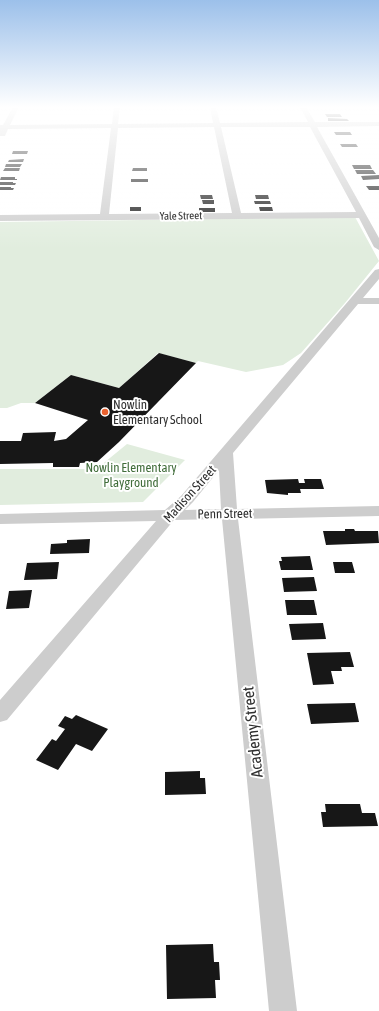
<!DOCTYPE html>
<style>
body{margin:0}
canvas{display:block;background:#fff}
</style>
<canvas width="379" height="1011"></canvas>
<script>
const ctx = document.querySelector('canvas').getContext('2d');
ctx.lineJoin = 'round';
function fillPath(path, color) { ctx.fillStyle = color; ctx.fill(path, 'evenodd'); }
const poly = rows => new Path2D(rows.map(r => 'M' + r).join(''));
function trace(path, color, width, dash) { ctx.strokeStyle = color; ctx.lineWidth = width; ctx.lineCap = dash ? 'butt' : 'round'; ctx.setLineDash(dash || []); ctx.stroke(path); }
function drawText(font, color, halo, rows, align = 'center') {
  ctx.font = font + ' "Asap Condensed",sans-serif'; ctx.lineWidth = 4; ctx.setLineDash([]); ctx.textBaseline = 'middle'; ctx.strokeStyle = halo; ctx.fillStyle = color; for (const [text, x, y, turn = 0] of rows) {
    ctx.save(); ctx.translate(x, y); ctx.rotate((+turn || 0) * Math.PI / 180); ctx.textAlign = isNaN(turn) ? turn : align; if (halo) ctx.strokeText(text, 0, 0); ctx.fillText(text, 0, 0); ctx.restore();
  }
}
fillPath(poly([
 [355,217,379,261,345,303,301,353,283,365,246,372,198,361,196,363,158,353,119,388,71,375,35,403,21,403,7,408,0,408,0,222],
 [127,444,185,460,143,502,0,505,0,469,84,469,94,471]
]), '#e1edde');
fillPath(poly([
 [325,114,340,114,342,117,327,117],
 [328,118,347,119,349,121,328,121],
 [334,132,350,132,352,135,336,135],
 [340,144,356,144,358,147,342,147],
 [13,151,28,151,27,154,12,154],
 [24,159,23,162,8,162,9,160],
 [6,164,22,164,20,167,5,167],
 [352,165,370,165,372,169,354,169],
 [5,168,20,168,19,171,3,171],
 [133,168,147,168,147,171,132,171],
 [355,170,373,170,376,174,357,174],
 [379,175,379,179,363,180,361,176],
 [1,177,15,177,15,179,17,179,17,180,0,180],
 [131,179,148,179,148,182,131,182],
 [0,182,13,182,13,183,16,183,15,185,0,185],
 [366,186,379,186,379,190,369,190],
 [0,187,11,187,11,188,14,188,13,190,0,190],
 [200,195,212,195,213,199,201,199],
 [255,195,268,195,269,199,256,199],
 [202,200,214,200,214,204,203,204],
 [254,201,270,201,271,204,255,204],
 [130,207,141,207,141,211,130,211],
 [259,207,272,207,273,211,260,211],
 [199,208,215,208,215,212,199,212],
 [159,353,196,363,119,442,97,462,80,463,79,467,53,467,53,463,0,464,0,441,21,441,23,433,56,432,54,441,66,439,88,420,35,403,71,375,119,388],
 [298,479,299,483,305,483,304,479,321,479,324,489,300,489,301,493,288,493,288,495,267,493,265,480],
 [345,529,354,529,355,531,378,531,379,543,326,545,323,531,345,531],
 [90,539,89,553,50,554,51,544,67,543,67,540],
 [310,556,313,570,281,570,279,561,282,561,281,557],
 [59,562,57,579,24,580,27,563],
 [333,562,352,562,355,573,335,573],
 [314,577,317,591,284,592,282,578],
 [32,590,29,608,6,609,9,591],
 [285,600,314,600,317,615,287,615],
 [323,623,326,639,292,640,289,624],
 [350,652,354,667,341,667,342,671,331,671,334,684,313,685,307,653],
 [355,703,359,722,311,724,307,704],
 [76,715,108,729,92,751,76,744,58,770,36,760,52,739,56,741,65,729,58,726,65,716,72,719],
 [200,771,200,778,205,778,206,794,165,795,165,772],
 [325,804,360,804,362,813,375,813,378,826,323,827,321,812,326,812],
 [213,944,214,962,219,962,220,980,215,980,216,998,167,999,166,945]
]), '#171717');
fillPath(poly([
 [13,107,19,107,10,125,112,124,114,107,120,107,118,124,213,123,210,107,216,107,220,123,308,122,300,107,306,107,315,122,379,122,379,126,317,127,379,238,379,250,374,247,359,218,0,221,0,215,100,214,111,128,8,129,5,136,0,136,0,125,3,125,13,107],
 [214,127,232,213,109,214,118,128,214,127],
 [221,127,310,127,356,212,241,213,221,127],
 [379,269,379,279,363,298,379,298,379,304,358,304,233,453,237,509,379,506,379,516,238,519,297,1011,269,1011,222,519,174,520,7,720,0,722,0,700,156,521,0,524,0,514,165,510,181,496,375,270,379,269],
 [219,470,221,509,185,510,193,502,219,470]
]), '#cdcdcd');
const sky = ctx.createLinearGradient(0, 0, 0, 249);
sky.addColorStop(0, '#9cc0ea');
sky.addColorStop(0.43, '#fff');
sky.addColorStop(1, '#ffffff00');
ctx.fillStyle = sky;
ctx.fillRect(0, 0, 379, 249);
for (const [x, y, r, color] of [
 [105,412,4,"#ea622f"]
]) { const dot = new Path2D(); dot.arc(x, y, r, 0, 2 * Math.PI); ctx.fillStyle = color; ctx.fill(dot); trace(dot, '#fff', 1.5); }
drawText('11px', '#303030', '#fff', [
 ["Yale Street",181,216,-1]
]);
drawText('13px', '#303030', '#fff', [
 ["Nowlin",113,405],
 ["Elementary School",113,420]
], 'left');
drawText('13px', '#426e3c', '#fff', [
 ["Nowlin Elementary",131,468],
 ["Playground",131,483]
]);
drawText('13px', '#303030', '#fff', [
 ["Madison Street",190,494,-48],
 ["Penn Street",225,514,-1]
]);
drawText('16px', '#303030', '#fff', [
 ["Academy Street",253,732,-96]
]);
</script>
